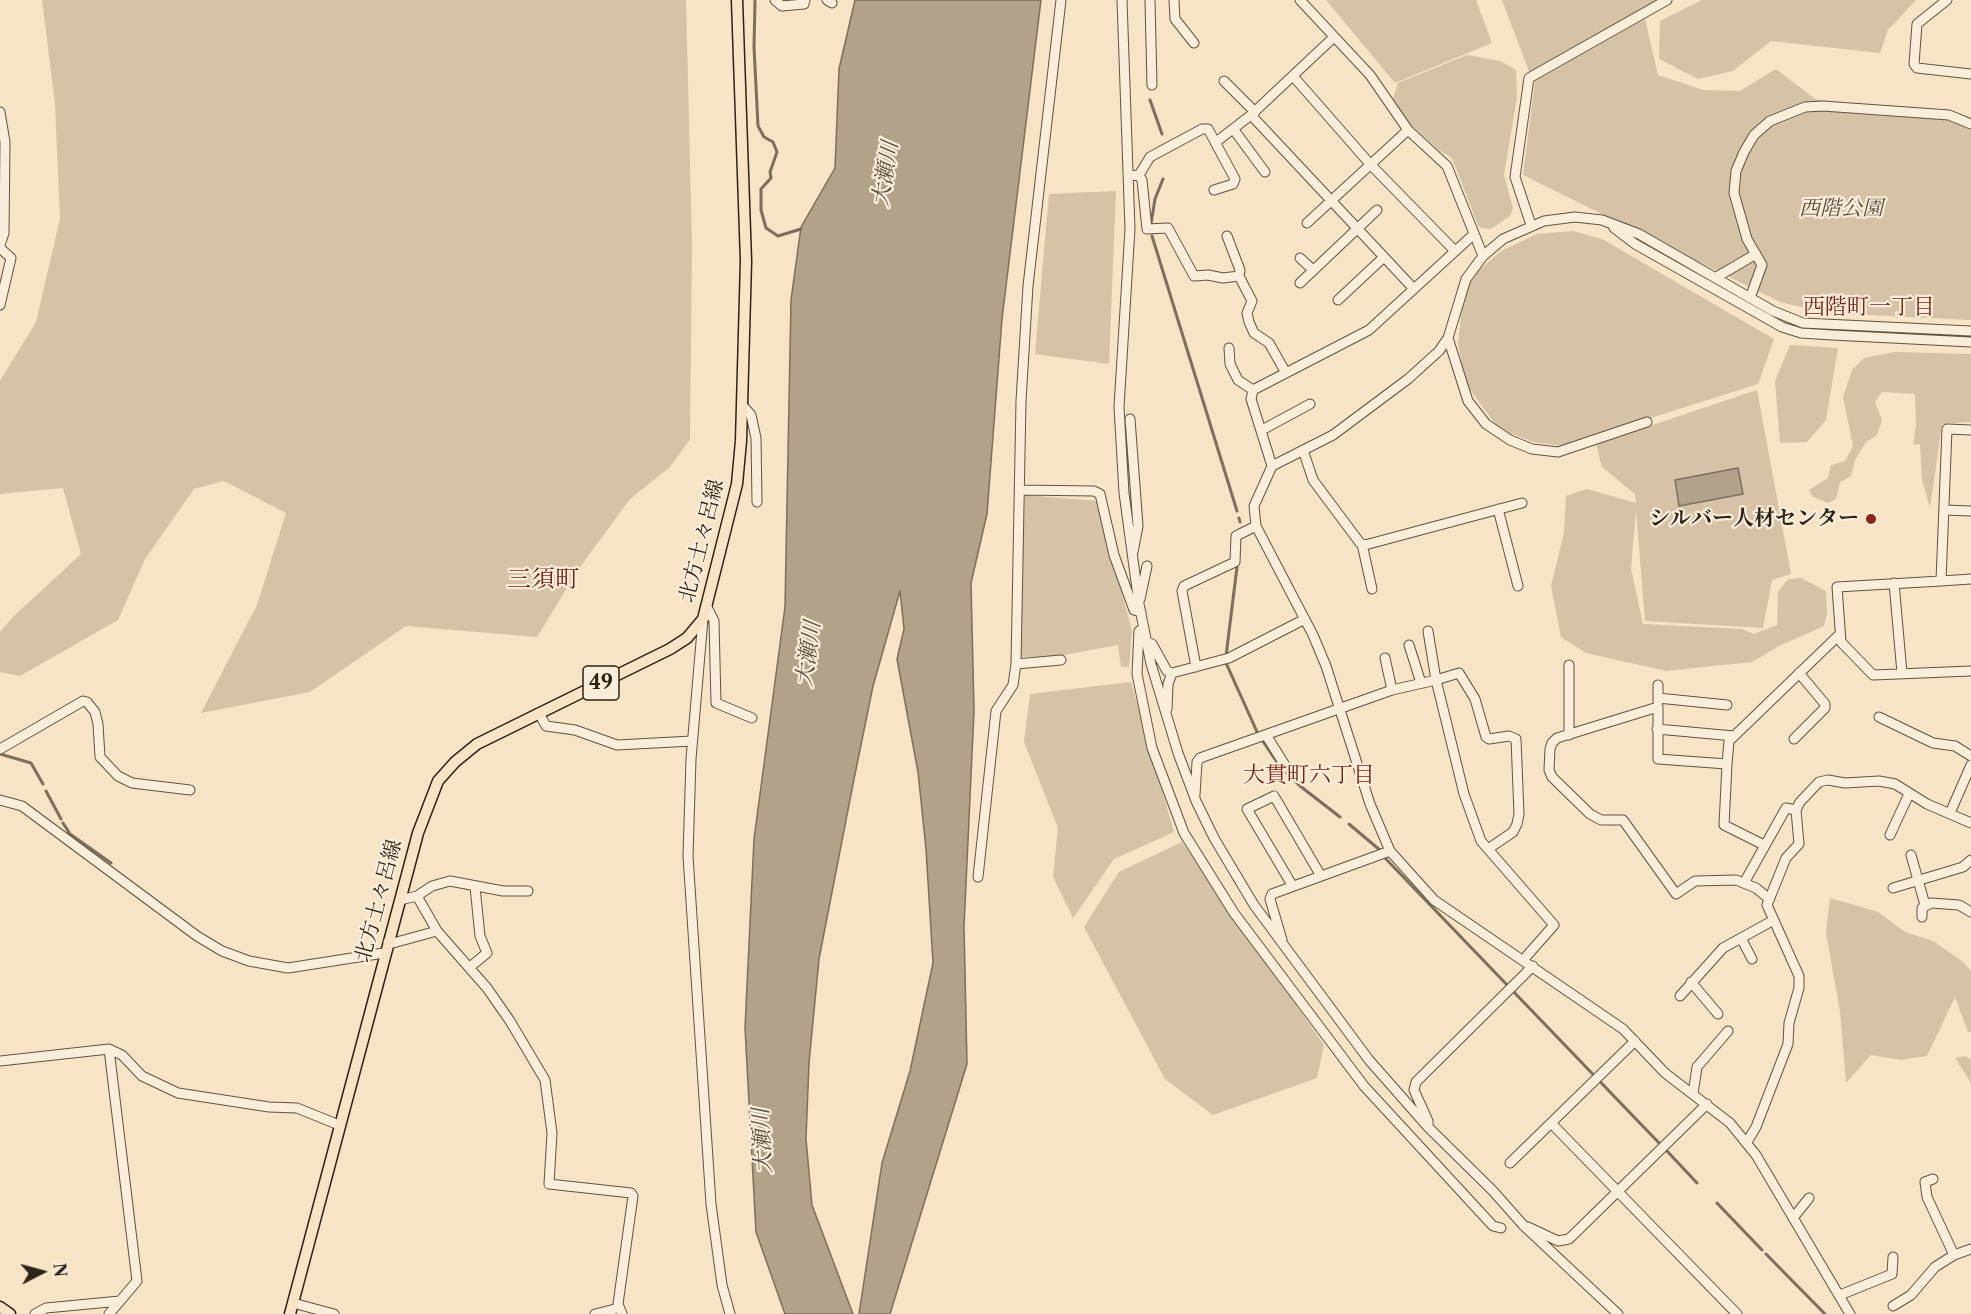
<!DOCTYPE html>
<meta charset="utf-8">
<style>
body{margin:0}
#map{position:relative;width:1971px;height:1314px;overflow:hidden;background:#f7e3c5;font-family:"Libre Caslon Text",serif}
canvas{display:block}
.north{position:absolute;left:12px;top:1242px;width:60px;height:60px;-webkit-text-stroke:4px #faedd9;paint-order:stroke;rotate:84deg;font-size:16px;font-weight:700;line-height:24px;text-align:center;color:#2d2317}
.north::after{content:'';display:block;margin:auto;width:21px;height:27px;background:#2d2317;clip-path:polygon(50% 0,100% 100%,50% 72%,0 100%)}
</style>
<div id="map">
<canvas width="1971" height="1314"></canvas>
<div class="north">N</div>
</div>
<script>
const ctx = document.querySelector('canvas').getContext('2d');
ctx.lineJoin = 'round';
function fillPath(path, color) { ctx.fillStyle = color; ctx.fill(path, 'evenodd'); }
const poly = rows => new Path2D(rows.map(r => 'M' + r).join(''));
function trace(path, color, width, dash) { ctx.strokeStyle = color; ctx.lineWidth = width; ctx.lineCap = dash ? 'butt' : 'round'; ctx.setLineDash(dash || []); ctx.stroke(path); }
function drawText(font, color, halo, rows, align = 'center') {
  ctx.font = font + ' "Libre Caslon Text","Noto Serif JP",serif'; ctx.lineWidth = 4.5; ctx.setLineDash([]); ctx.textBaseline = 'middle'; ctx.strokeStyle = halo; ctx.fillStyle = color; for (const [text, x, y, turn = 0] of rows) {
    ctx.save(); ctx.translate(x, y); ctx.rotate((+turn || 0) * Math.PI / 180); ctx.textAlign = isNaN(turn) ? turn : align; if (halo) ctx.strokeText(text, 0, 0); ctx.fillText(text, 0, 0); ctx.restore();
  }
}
fillPath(poly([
 [42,0,686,0,692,244,690,439,670,467,630,499,580,567,537,637,406,626,310,692,201,713,257,605,286,513,224,481,194,489,145,559,118,620,20,676,0,672,0,632,14,616,81,554,63,488,0,494,0,381,36,322,60,219,55,103],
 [1326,0,1476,0,1492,43,1395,83],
 [1502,0,1656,0,1530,74],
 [1702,0,1916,0,1888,30,1880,53,1771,41,1733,71,1698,79,1659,59,1660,21],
 [1645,19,1658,75,1703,90,1740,91,1776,69,1815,99,1949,119,1971,128,1971,320,1826,313,1780,302,1523,175,1535,81],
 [1467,55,1500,61,1516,70,1517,97,1504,175,1513,208,1510,216,1491,229,1481,228,1478,225,1452,158,1440,151,1400,115,1392,102,1398,83],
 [1116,191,1109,364,1035,354,1049,194],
 [1573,231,1602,239,1774,339,1758,384,1562,446,1533,442,1499,429,1466,384,1458,345,1463,296,1477,272,1501,251,1537,234],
 [1790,345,1838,348,1826,420,1807,442,1780,443,1775,381],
 [1895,352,1971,354,1971,422,1942,424,1930,508,1922,480,1920,444,1913,445,1916,425,1915,394,1882,392,1875,402,1882,420,1877,435,1866,442,1855,460,1851,476,1840,482,1836,499,1828,503,1813,497,1809,490,1828,478,1831,465,1845,461,1853,446,1843,397,1852,370,1864,358],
 [1757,390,1791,574,1772,580,1763,628,1645,621,1636,510,1631,569,1643,624,1742,629,1754,634,1777,625,1778,592,1788,579,1801,578,1826,591,1827,614,1824,626,1779,646,1752,662,1666,671,1586,653,1561,637,1551,586,1564,533,1566,496,1587,489,1636,503,1635,494,1602,467,1596,444],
 [1025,495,1097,501,1132,631,1129,667,1121,667,1118,645,1058,656,1018,657],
 [1131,682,1174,832,1114,859,1073,918,1053,877,1058,828,1024,742,1030,694],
 [1182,842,1324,1045,1317,1078,1213,1115,1165,1079,1084,927,1119,872],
 [1830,898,1878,912,1905,932,1933,941,1962,961,1971,971,1971,1032,1968,1032,1955,997,1927,1056,1901,1060,1871,1055,1846,1083,1840,1011,1826,933],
 [1965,1056,1971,1059,1971,1083,1955,1058]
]), '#d5c2a7');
const water = poly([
 [855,0,1041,0,1002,319,987,514,971,583,974,711,964,927,967,1064,890,1314,859,1314,882,1163,910,1071,933,963,926,849,918,772,897,659,904,629,900,591,873,686,854,779,819,959,809,1063,806,1139,812,1205,853,1314,785,1314,756,1232,745,1028,754,839,785,607,791,300,801,227,835,168,839,69,855,0],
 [1738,468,1743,494,1679,506,1675,480,1738,468]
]);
fillPath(water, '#b2a28a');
trace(water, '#7d6f5c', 1.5);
trace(poly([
 [755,1,754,47,758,126,764,137,773,142,777,152,770,172,771,178,761,189,761,210,766,228,778,236,801,229],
 [1150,100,1162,134],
 [0,156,0,158],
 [1151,224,1155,199,1163,179],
 [1152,236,1237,511],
 [1239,518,1240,522],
 [1226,656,1237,567],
 [1226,663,1258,734],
 [1262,740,1279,765,1300,786,1340,817],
 [0,754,31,763,43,784],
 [46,791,61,819],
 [63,823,70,834,111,863],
 [1349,824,1381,851],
 [1385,858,1660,1144],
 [1667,1151,1697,1183],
 [1717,1203,1762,1250],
 [1766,1254,1825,1314]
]), '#7d6f5c', 3);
const minor = poly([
 [775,0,782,6,804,4,805,0],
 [827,0,832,3],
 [1122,0,1130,229,1119,407,1124,493,1139,604,1151,664,1178,753,1196,801,1214,838,1254,905,1369,1060,1428,1127,1493,1191,1524,1226,1618,1314],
 [1150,0,1152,85],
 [1174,0,1175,19,1194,43],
 [1300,0,1370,75,1408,130,1447,166,1483,256],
 [1947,0,1917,24,1914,64,1917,68,1971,74],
 [1334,37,1251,115,1414,289],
 [1293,76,1370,164,1455,251],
 [1224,81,1255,112],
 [0,112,5,142,4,233,0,245],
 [1234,130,1265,172],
 [1216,142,1251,115],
 [1139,175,1150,157,1202,129,1208,129,1235,179,1233,184,1214,190],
 [1128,176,1139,175,1142,180,1147,229,1168,228,1194,276,1208,275,1223,278,1239,276],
 [1307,223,1408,130],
 [1531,225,1515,177,1529,78,1667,0],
 [1614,228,1635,244,1782,327,1801,333,1832,335,1971,342],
 [1227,236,1240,270,1239,276,1252,301,1247,313,1249,322,1254,333,1269,343,1286,373],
 [0,248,11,258,0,305],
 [1300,258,1313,270],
 [1715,278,1756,254],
 [1300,283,1377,210],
 [1750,298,1762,265,1747,239,1734,193,1736,171,1744,152,1754,135,1770,121,1805,107,1823,106,1949,115,1971,124],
 [1338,300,1384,257],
 [1448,338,1468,401,1486,424,1510,440,1532,449,1558,452,1647,422],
 [1229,348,1230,364,1238,380,1253,390],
 [743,406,751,415,756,438,757,502],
 [1130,419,1138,526,1133,552],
 [1262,430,1310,404],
 [1971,430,1947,429,1941,581,1837,587,1841,642,1873,675,1971,671],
 [1303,450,1313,480,1360,543,1365,545,1522,503],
 [1272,466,1251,399,1253,390,1369,330,1474,234],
 [1020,490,1094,491,1100,494,1114,555,1134,610,1141,612],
 [1498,509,1518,586],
 [1944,510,1971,511],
 [1362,544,1372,589],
 [1941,581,1971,579],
 [1894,583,1902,673],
 [1140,599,1147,566],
 [707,607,714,621,716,703,752,718],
 [703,619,691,759,688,856,711,1204,722,1285,730,1314],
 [1144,628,1139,631,1137,674,1152,748,1184,833,1234,913,1364,1086,1493,1226,1501,1228],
 [1428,631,1436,680,1459,673,1475,699,1486,737,1489,739,1509,736,1516,739,1519,814,1517,824,1513,832,1488,849],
 [1147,642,1152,644,1167,671,1172,673],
 [1409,645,1421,683],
 [1385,658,1392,690],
 [1016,664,1061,660],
 [1196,667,1182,591,1184,586,1235,562,1236,536,1256,526],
 [1658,698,1727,705],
 [1658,702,1658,685],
 [1167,709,1168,684,1172,673,1229,658,1305,619],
 [539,713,546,726,575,730,617,745,692,741],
 [1879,717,1933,743,1955,746,1971,756],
 [1657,729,1734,736],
 [1266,735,1286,767],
 [1569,735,1569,665],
 [1794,739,1825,708,1825,704,1799,673],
 [0,749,83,701,87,702,95,712,98,724,100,757,118,776,132,783,190,790],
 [1727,764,1724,825,1764,845],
 [1195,795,1197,762,1200,758,1392,690,1436,680,1464,794,1481,841,1554,925,1524,959],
 [0,800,22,806,197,936,222,951,249,961,288,968,384,953],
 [1950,813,1971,765],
 [1890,835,1909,794],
 [1911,855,1925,905],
 [978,877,996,711,1013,685,1016,664,1021,401,1028,286,1061,0],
 [1744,883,1786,808,1796,810],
 [1292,885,1247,809,1274,796,1321,876],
 [1893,888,1963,867,1971,860],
 [417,896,437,931],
 [1768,898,1756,888,1736,880,1695,881,1676,894,1623,820,1601,820,1590,814,1552,777,1549,770,1550,749,1552,743,1557,738,1658,707,1658,759,1727,764,1729,741,1840,634],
 [400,900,417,896,432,886,450,881,503,891,528,891],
 [1922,917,1922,908,1931,903,1959,905,1971,912],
 [1741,938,1752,959],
 [1282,940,1270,899,1272,894,1390,851],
 [388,942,393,943,437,931,487,988,510,1021,545,1080,552,1133,549,1184,631,1193,633,1196,618,1304,622,1314],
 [470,967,487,953,480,936,475,887],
 [1691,982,1718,1014],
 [1680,996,1723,948,1772,921],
 [0,1061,109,1049,122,1055,142,1076,178,1093,269,1107,297,1108,339,1125],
 [1693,1094,1697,1067,1728,1031],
 [1551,1123,1737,1314],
 [1428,1127,1428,1121,1414,1090,1416,1082,1533,966],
 [1747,1142,1756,1127,1788,1044,1789,1023,1799,988,1799,976,1767,905,1786,858,1799,844,1796,810,1800,802,1819,782,1828,780,1845,783,1879,781,1895,784,1927,804,1971,823],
 [1510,1163,1635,1041],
 [1933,1179,1925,1182,1927,1197,1954,1255],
 [1793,1218,1809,1198],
 [1528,1227,1558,1241,1569,1239,1707,1104],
 [1840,1295,1892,1274,1893,1257],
 [293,1303,334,1314],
 [1893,1306,1911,1295,1935,1267,1954,1255,1971,1249],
 [35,1314,46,1308,120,1301],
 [109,1314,137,1281,109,1049],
 [595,1314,619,1308],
 [1850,1314,1756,1155,1730,1123,1665,1073,1623,1029,1434,900,1390,851,1370,804,1326,666,1313,635,1256,526,1254,506,1272,466,1333,435,1408,379,1439,351,1448,338,1466,279,1483,256,1503,239,1544,221,1575,217,1602,220,1639,234,1773,311,1803,323,1971,331]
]);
const major = poly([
 [0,1307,10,1314],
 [290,1314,418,833,438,781,455,762,477,744,670,649,687,638,703,619,737,484,741,441,746,261,737,0]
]);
trace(minor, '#605342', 11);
trace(major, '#2d2317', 13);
trace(minor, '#faedd9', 9);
trace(major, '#f7e3c5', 10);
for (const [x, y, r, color] of [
 [1871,519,6,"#8f2418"]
]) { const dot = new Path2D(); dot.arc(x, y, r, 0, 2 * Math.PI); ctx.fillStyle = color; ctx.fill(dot); trace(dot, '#faedd9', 2); }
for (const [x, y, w] of [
 [601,683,36]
]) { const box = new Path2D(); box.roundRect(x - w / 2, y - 17, w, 34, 4.5); ctx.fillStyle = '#faedd9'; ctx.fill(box); trace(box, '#2d2317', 1.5); }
drawText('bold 20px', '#2d2317', null, [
 ["49",601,683]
]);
drawText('italic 21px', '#574b3b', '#faedd9', [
 ["西階公園",1841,209]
]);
drawText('bold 21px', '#2d2317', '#faedd9', [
 ["シルバー人材センター",1859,519]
], 'right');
drawText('21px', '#2d2317', '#faedd9', [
 ["北方土々呂線",702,541,-76],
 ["北方土々呂線",379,901,-75]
]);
drawText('italic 22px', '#5c4f3f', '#faedd9', [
 ["大瀬川",886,174,-81],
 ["大瀬川",809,654,-82],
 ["大瀬川",763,1141,-93]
]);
drawText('22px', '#7a1f14', '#faedd9', [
 ["西階町一丁目",1869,308],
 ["大貫町六丁目",1309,776]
]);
drawText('24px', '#7a1f14', '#faedd9', [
 ["三須町",543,580]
]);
</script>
